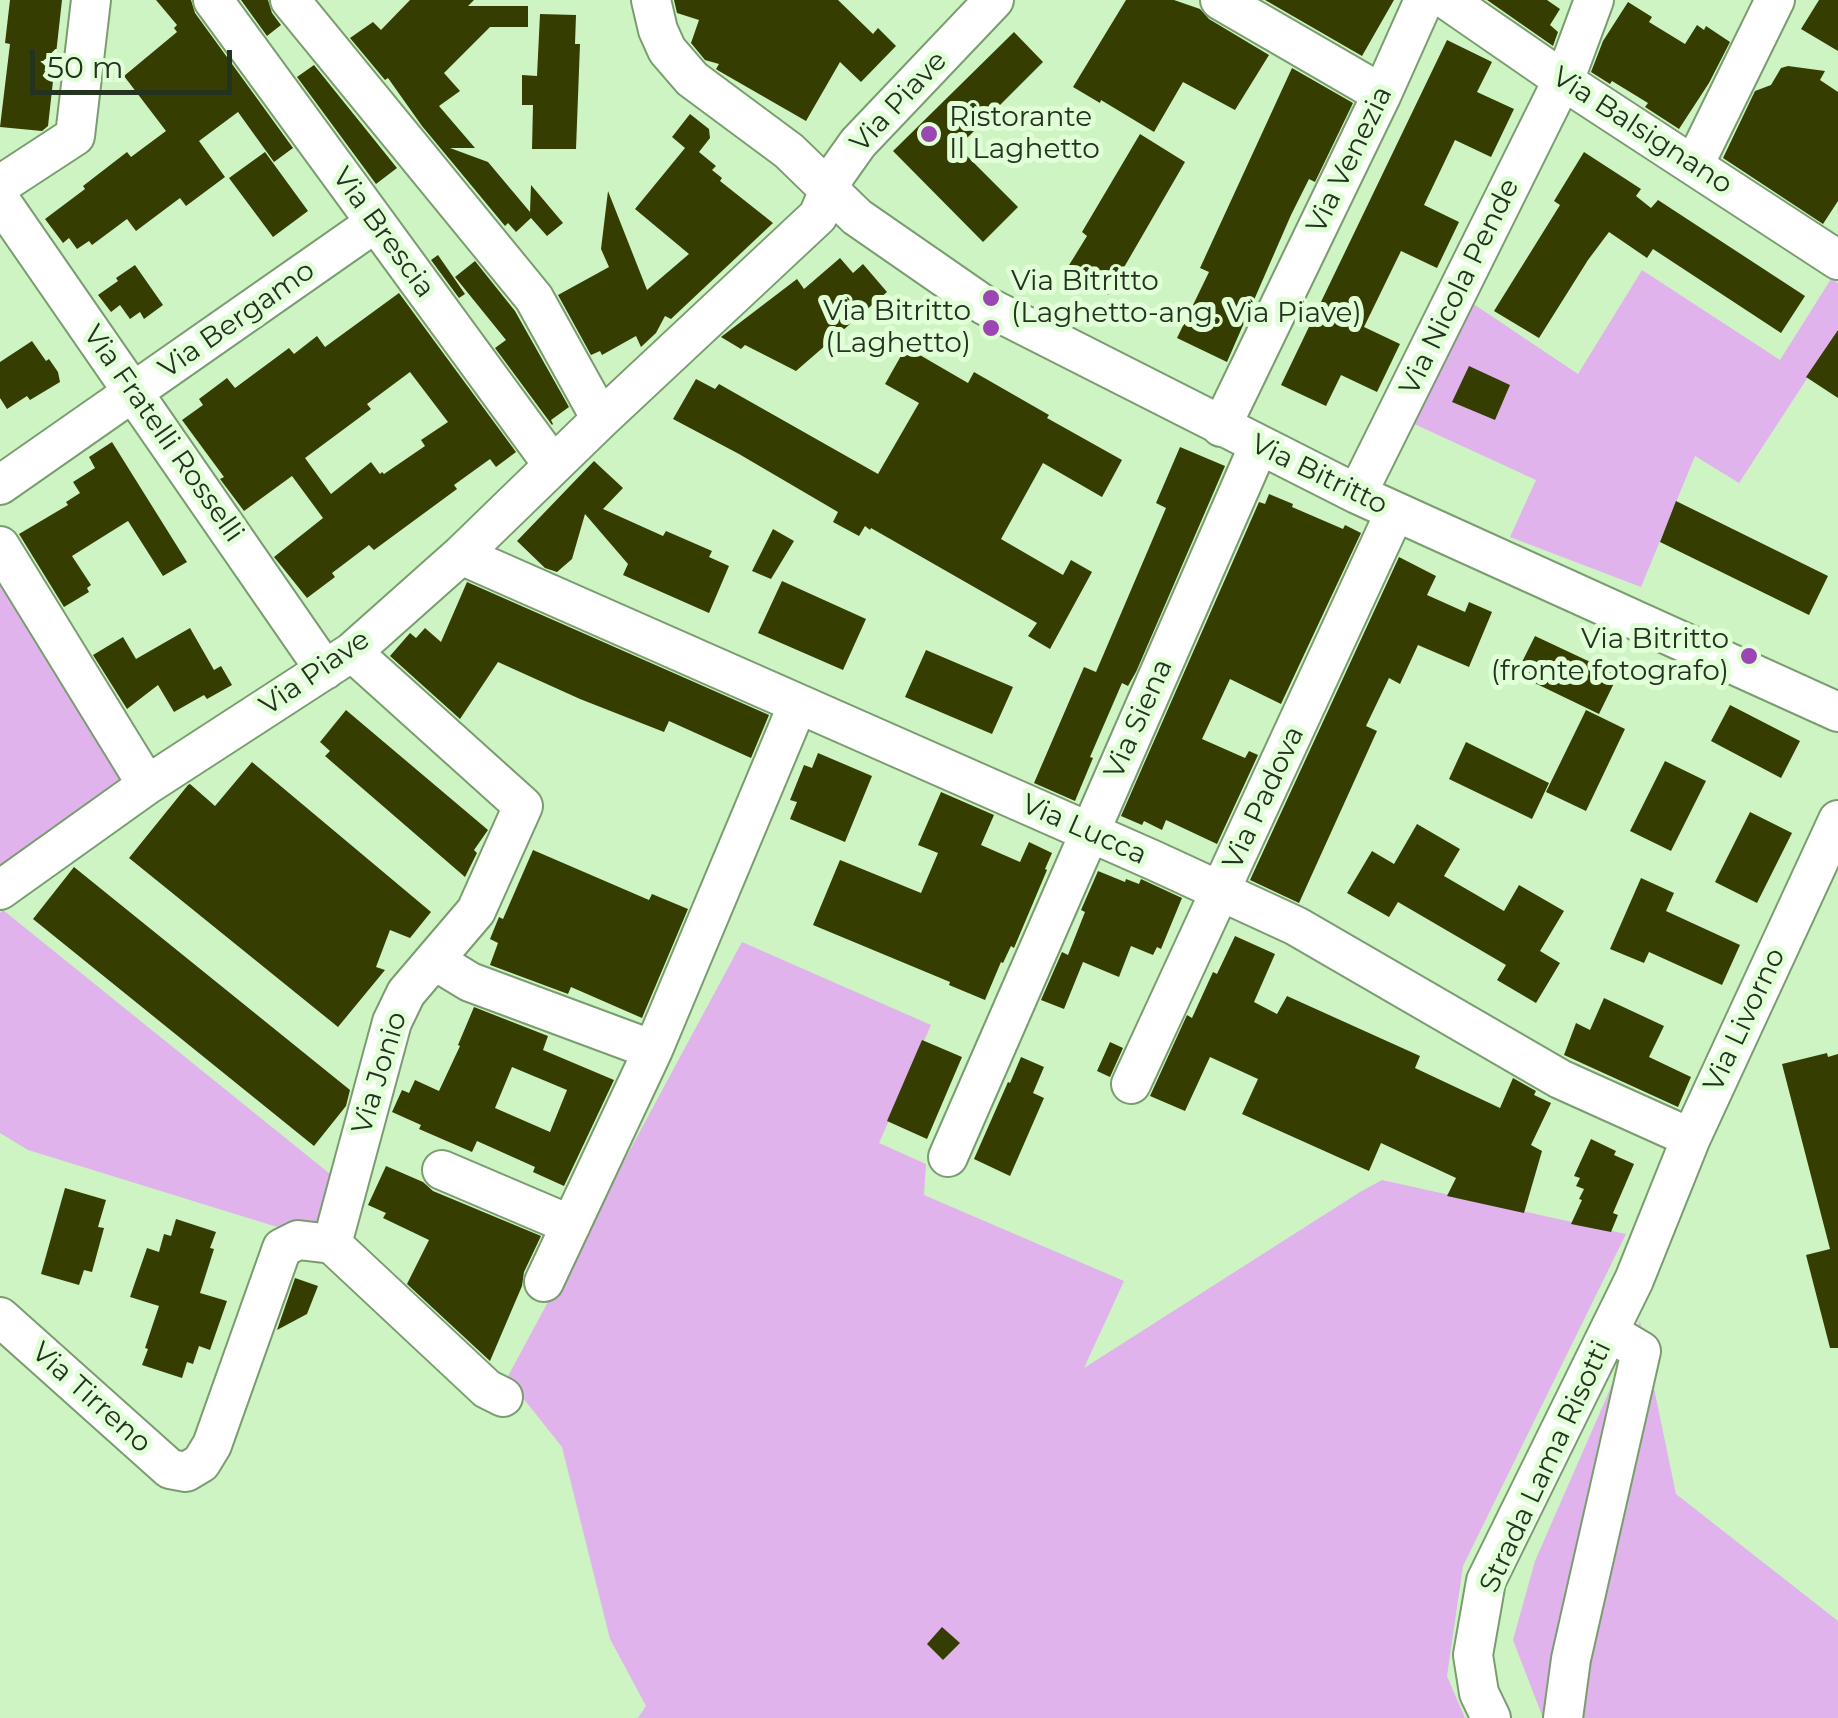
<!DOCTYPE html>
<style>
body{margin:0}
#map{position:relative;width:1838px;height:1718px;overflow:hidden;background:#cef4c3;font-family:Montserrat,sans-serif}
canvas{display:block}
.scale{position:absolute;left:30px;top:50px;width:202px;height:45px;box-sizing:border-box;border:5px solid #243320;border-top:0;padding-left:12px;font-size:30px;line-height:35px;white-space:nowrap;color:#243320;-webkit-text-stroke:8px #e0ffd7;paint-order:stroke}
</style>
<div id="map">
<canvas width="1838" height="1718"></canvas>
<div class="scale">50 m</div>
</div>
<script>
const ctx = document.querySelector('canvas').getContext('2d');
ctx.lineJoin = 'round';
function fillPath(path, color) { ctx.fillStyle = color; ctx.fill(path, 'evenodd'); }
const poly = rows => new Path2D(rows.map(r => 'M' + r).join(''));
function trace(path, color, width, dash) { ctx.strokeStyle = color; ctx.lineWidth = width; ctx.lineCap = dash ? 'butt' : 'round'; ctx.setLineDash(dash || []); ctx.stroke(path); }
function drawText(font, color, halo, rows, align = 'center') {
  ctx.font = font + ' Montserrat,sans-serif'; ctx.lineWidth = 10; ctx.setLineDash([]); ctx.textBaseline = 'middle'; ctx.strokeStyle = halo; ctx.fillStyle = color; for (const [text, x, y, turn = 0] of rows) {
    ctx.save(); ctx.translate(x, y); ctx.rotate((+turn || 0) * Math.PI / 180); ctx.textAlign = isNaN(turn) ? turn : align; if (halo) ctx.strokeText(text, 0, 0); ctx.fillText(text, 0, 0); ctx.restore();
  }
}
fillPath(poly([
 [1642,270,1780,360,1831,279,1838,283,1838,331,1739,483,1695,456,1641,587,1510,537,1536,480,1412,423,1472,303,1578,374],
 [0,569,128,777,0,866],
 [3,910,340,1182,329,1217,287,1230,28,1150,0,1133,0,913],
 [742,942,931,1025,879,1143,926,1164,924,1195,1124,1281,1084,1368,1360,1192,1382,1180,1626,1234,1463,1566,1447,1676,1465,1718,638,1718,646,1706,610,1639,562,1447,507,1378],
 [1640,1321,1676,1494,1838,1621,1838,1718,1543,1718,1513,1640,1535,1561]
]), '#e0b3ed');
fillPath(poly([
 [10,0,62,0,48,126,42,131,0,127,10,44,5,43],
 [156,0,191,0,195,13,293,148,274,162,238,112,199,141,225,177,186,206,180,198,136,231,127,219,92,245,89,241,77,249,69,238,63,243,45,219,85,189,83,186,127,152,131,157,166,131,124,76,177,32,174,28,177,25],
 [241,0,268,0,272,13,281,25,267,36],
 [410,0,474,0,468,6,528,6,528,27,490,27,444,73,460,91,439,106,475,148,450,148,488,162,530,212,531,185,563,223,547,236,531,218,516,232,508,223,505,226,422,126,388,78,385,80,350,38,373,22,381,30],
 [674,0,838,0,873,34,878,28,896,46,861,82,840,62,806,121,719,71,716,69,719,64,705,60,691,43,699,20,677,13],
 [1126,0,1174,0,1200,9,1209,19,1269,55,1235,110,1183,82,1154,132,1101,100,1100,103,1073,87],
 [1265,0,1394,0,1362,56],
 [1487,0,1547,0,1560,9,1550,25,1558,32,1553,46],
 [1819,0,1838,0,1838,51,1801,29],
 [1628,2,1652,17,1649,22,1685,44,1697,25,1704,30,1706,26,1730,42,1709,83,1679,129,1645,107,1648,103,1612,81,1610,84,1591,72,1603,41],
 [540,14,576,15,575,44,580,44,576,149,532,149,533,105,522,105,522,75,537,76],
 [1014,32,1043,62,958,147,1018,207,983,242,893,151],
 [1447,40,1492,62,1477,92,1514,109,1491,157,1455,140,1424,205,1459,222,1437,268,1401,251,1364,327,1400,344,1377,392,1341,375,1326,406,1281,385],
 [314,65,397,168,376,184,297,77],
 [1788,66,1825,71,1820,80,1838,92,1838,201,1823,224,1723,158,1755,91,1771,85,1781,68],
 [1292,68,1353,103,1315,182,1309,179,1291,215,1227,362,1177,338,1209,272,1200,268],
 [690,114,709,129,710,138,699,152,716,166,712,170,722,178,720,181,773,223,671,319,665,316,656,333,641,347,636,336,602,355,600,351,591,355,558,295,609,267,601,249,608,191,647,290,689,254,635,209,685,148,672,137],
 [1140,134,1185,162,1108,295,1066,270,1087,236,1082,232],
 [265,152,308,211,273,237,229,178],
 [1584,152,1641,189,1636,196,1651,208,1658,200,1805,296,1781,333,1653,249,1647,258,1609,232,1588,260,1539,338,1494,311,1560,205,1554,201],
 [438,255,465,294,459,298,431,260],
 [840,258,853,273,863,264,887,292,796,371,745,345,741,349,721,337,797,279,804,289],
 [475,261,515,311,569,407,551,420,553,424,552,425,495,348,506,340,455,277],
 [135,265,163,305,144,319,140,312,130,319,120,305,111,312,98,295,118,281,116,278],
 [399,293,516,452,496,467,490,459,454,485,457,489,374,550,369,545,332,573,335,577,307,598,274,557,323,518,292,476,244,511,220,479,224,477,182,420,203,405,199,399,227,378,235,388,289,348,294,354,317,336,325,347],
 [410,372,448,422,421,440,425,446,384,474,382,472,380,474,371,462,331,494,305,458,371,409,367,404],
 [1838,330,1838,398,1806,377],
 [32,341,46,361,49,359,58,372,60,382,30,400,27,396,7,409,0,398,0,362],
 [906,347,968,383,974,372,1049,415,1047,418,1122,460,1102,497,1043,463,1001,539,1063,575,1071,560,1092,572,1050,649,1028,636,1037,623,871,528,870,530,865,526,859,536,833,522,838,512,739,454,673,419,696,379,715,389,719,384,878,474,919,403,885,384],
 [1469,366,1510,385,1495,420,1452,402],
 [112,442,187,562,163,576,128,521,72,556,91,585,87,588,89,592,64,607,19,534,68,505,66,502,80,493,73,482,95,468,89,457],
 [1180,447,1225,466,1136,672,1128,686,1122,683,1090,757,1093,758,1075,801,1034,783,1084,667,1096,672,1166,508,1156,503],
 [594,461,623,488,603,509,663,536,666,531,712,551,709,557,729,566,709,613,623,575,628,564,585,514,572,559,557,572,545,568,517,541],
 [1269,494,1293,504,1292,507,1343,529,1345,525,1361,533,1281,704,1230,679,1202,739,1245,758,1249,751,1258,755,1217,844,1166,820,1162,830,1144,821,1142,825,1121,816,1259,502,1265,504],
 [1676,501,1828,576,1809,615,1660,542],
 [773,529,794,541,771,579,752,571],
 [1399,557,1436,576,1427,595,1465,612,1469,602,1492,612,1469,667,1418,645,1400,684,1389,678,1366,726,1377,731,1299,903,1250,880],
 [782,581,866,619,843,670,758,633],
 [467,582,769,715,751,758,669,721,664,732,580,699,498,662,460,719,390,656,410,633,416,638,425,628,441,642],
 [190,628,214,670,221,666,232,685,207,699,204,695,174,712,158,685,127,709,93,655,123,637,136,659],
 [1535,636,1618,675,1599,714,1516,674],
 [926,650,1013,687,992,734,905,697],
 [1730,705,1800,741,1781,778,1711,741],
 [346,710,488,830,474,850,477,853,465,877,325,756,330,751,320,742],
 [1586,710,1625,729,1586,811,1546,792],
 [1466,742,1549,783,1532,819,1449,779],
 [818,753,872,776,845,842,790,819,797,802,790,800,804,765,812,768],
 [1665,761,1706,781,1671,851,1630,831],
 [252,762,431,912,410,938,390,930,376,967,385,970,338,1027,129,858,188,785,190,784,215,806],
 [941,792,994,815,981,845,1020,862,1029,842,1052,853,1045,869,1047,870,1014,948,1011,946,1003,963,1001,962,985,1000,949,985,950,982,813,925,840,860,921,893,938,853,918,845],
 [1750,812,1792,833,1757,903,1715,882],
 [1417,824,1460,849,1444,876,1504,911,1519,885,1564,911,1540,951,1560,963,1536,1003,1497,980,1506,965,1398,902,1389,917,1347,893,1372,851,1394,864],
 [533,850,649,900,652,894,688,909,642,1018,571,987,568,994,490,965,498,943,490,939,499,917,503,919],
 [74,867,350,1090,346,1106,314,1146,33,919],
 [1098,871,1125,882,1126,879,1139,884,1141,879,1182,898,1161,949,1157,947,1153,955,1131,946,1119,977,1083,962,1064,1009,1041,1000,1062,952,1068,955,1085,912,1081,910],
 [1641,878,1674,893,1666,911,1740,945,1722,985,1649,952,1644,963,1610,949],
 [1235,936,1275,954,1254,1002,1277,1014,1287,996,1420,1056,1415,1068,1500,1108,1513,1078,1536,1091,1534,1095,1551,1103,1531,1145,1542,1151,1524,1213,1447,1196,1456,1178,1381,1143,1369,1171,1242,1114,1258,1079,1210,1057,1185,1111,1150,1096,1187,1015,1192,1018,1213,972,1217,974],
 [1604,998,1664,1026,1649,1057,1691,1077,1678,1107,1564,1055,1576,1023,1590,1030],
 [474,1007,548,1036,543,1050,614,1080,564,1186,533,1172,535,1167,477,1141,472,1152,419,1129,421,1125,392,1112,402,1090,409,1093,415,1080,439,1091,460,1046,458,1045],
 [512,1067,567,1090,550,1132,495,1108],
 [922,1040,962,1057,927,1139,887,1121],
 [1110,1042,1123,1048,1110,1077,1097,1071],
 [1827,1053,1828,1057,1838,1054,1838,1348,1830,1348,1806,1255,1830,1249,1782,1064],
 [1021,1057,1044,1067,1033,1093,1044,1098,1010,1176,974,1159,1008,1082,1010,1083],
 [1591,1139,1616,1151,1614,1155,1634,1164,1613,1213,1618,1215,1611,1232,1571,1224,1582,1200,1579,1199,1584,1189,1576,1186,1580,1178,1574,1176],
 [386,1166,423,1182,433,1191,541,1236,524,1272,522,1286,490,1361,407,1284,429,1240,383,1218,386,1213,368,1205],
 [65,1188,106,1200,98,1227,104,1228,92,1272,84,1270,79,1285,41,1274],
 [176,1219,216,1232,210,1248,214,1249,200,1293,227,1301,210,1350,199,1346,193,1364,187,1362,182,1378,142,1365,148,1349,145,1348,159,1306,130,1297,147,1248,159,1252,164,1234,171,1236],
 [295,1278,318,1286,307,1314,277,1330],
 [942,1627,960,1643,943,1660,927,1644]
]), '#353e00');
const minor = poly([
 [213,0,553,465],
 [290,0,534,298,601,419],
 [651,0,658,30,667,50,692,79,789,151,857,217,984,305,1357,494,1838,712],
 [1220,0,1382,94],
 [1447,0,1573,87,1838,260],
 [1694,165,1775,0],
 [0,185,75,136,91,0],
 [0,200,325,670],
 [1221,427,1382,94,1424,0],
 [0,485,375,223],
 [1357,494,1570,65,1594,0],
 [0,546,147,785],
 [461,555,1155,861,1296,926,1560,1079,1691,1138],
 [0,890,147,785,352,652,461,555,601,419,818,216,836,174,858,143,994,0],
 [438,958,447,968,470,982,653,1050],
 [1131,1084,1395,512],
 [948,1157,1259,445],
 [442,1170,571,1225],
 [332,1244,392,1022,406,993,476,911,523,806,352,652],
 [544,1282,653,1050,798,704],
 [0,1317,170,1469,186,1472,201,1463,212,1445,282,1248,298,1240,332,1244,487,1389,503,1397],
 [1491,1718,1479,1693,1473,1655,1486,1581,1634,1280,1691,1138,1838,820],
 [1563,1718,1571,1659,1641,1351,1609,1332]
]);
trace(minor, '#799d6f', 42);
trace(minor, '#fff', 38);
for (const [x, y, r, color] of [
 [929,134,10,"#9c46b3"],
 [991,298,10,"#9c46b3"],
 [991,328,10,"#9c46b3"],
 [1749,656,10,"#9c46b3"]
]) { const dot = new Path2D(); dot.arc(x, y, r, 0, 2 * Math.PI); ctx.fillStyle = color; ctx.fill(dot); trace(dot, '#e0ffd7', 4); }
drawText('28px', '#243320', '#e0ffd7', [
 ["Via Piave",899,102,-47],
 ["Via Balsignano",1642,131,33],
 ["Via Venezia",1350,160,-64],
 ["Via Brescia",383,233,54],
 ["Via Nicola Pende",1460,287,-64],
 ["Via Bergamo",237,320,-35],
 ["Via Fratelli Rosselli",163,434,55],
 ["Via Bitritto",1319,475,26],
 ["Via Piave",315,673,-35],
 ["Via Siena",1139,719,-66],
 ["Via Padova",1264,798,-65],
 ["Via Lucca",1084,830,24],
 ["Via Livorno",1745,1020,-65],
 ["Via Jonio",380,1073,-73],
 ["Via Tirreno",91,1398,42],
 ["Strada Lama Risotti",1546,1467,-65]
]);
drawText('28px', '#243320', '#e0ffd7', [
 ["Ristorante",949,118],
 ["Il Laghetto",949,150],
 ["Via Bitritto",1011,282],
 ["(Laghetto-ang. Via Piave)",1011,314],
 ["Via Bitritto",971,312,"right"],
 ["(Laghetto)",971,344,"right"],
 ["Via Bitritto",1729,640,"right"],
 ["(fronte fotografo)",1729,672,"right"]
], 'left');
</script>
